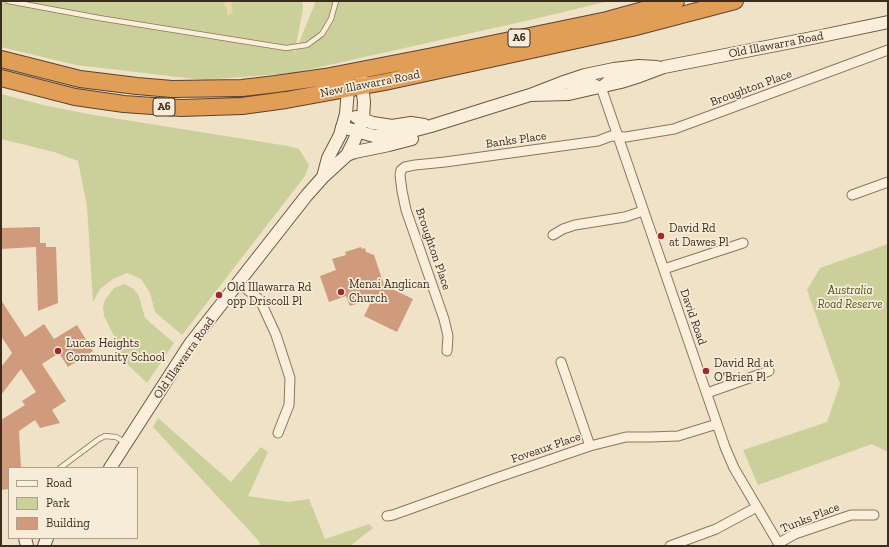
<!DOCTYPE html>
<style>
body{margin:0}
#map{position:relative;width:889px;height:547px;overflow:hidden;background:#f0e2c7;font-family:"Zilla Slab",serif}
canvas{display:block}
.frame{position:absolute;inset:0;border:2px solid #3c2c20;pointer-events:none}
.legend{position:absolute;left:8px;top:467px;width:130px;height:72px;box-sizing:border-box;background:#f7ecd7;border:1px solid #ac9f8e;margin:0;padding:5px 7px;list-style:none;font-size:12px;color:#3c2c20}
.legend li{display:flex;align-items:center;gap:8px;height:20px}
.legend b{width:20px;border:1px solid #ac9f8e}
</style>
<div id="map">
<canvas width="889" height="547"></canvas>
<div class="frame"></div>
<ul class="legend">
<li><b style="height:5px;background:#faefdb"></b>Road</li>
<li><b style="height:11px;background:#cbcf9a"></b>Park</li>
<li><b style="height:11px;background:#cf9b7c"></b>Building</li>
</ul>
</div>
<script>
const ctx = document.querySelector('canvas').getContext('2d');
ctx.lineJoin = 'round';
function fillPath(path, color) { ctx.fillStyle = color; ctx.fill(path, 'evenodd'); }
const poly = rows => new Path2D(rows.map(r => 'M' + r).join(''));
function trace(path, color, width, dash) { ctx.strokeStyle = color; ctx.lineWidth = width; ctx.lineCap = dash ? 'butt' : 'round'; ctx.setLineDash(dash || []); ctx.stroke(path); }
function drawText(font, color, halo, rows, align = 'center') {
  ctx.font = font + ' "Zilla Slab",serif'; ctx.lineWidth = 3.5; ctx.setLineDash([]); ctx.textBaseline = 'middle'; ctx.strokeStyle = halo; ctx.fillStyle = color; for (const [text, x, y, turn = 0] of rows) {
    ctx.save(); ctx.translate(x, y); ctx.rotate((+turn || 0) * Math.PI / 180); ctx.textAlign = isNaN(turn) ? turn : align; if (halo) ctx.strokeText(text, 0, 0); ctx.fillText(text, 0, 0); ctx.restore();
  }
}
fillPath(poly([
 [1,1,302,1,303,9,294,55,316,1,609,1,530,20,293,73,204,80,76,65,1,47],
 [1,94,43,105,88,114,288,146,299,149,309,165,305,176,182,335,155,312,150,293,141,279,127,273,113,279,100,289,93,302,87,206,78,161,54,152,1,139],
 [888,244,888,452,872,444,758,485,743,450,827,422,840,384,807,290,820,268],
 [124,284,134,289,139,296,145,318,174,343,147,383,126,363,116,349,116,340,104,316,103,307,105,300,114,288],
 [158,418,231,482,261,447,268,452,248,496,288,502,309,499,325,539,369,524,373,528,350,546,261,546,258,540,153,427]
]), '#cbcf9a');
fillPath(poly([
 [225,1,234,1,231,4,233,12,230,15,227,15,227,9,224,5]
]), '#ecd6a4');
fillPath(poly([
 [40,227,40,243,46,243,46,247,56,247,58,303,38,311,36,247,1,249,1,228],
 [361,247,362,249,365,248,366,252,374,255,384,285,413,299,397,332,364,316,373,298,350,306,346,296,329,302,320,276,336,270,332,259,346,255,345,252],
 [1,300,25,337,44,324,54,339,77,325,93,351,68,367,59,353,42,364,66,401,52,410,60,423,40,428,35,420,19,431,21,468,9,468,9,489,1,490,1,420,25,405,22,401,36,392,21,369,1,395,1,367,12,353,1,336]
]), '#cf9b7c');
const lane = poly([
 [8,1,99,18,286,48,307,45,322,34,331,19,336,1],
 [60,468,99,439,105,436,116,437,126,443]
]);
const street = poly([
 [561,83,573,85,591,82,601,87,725,447,734,468,780,546],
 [601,87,610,78,618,74,627,72],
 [852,195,888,182],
 [553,235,563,229,575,225,625,217,643,211],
 [664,269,743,243],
 [238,282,260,300,276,335,290,378,289,405,278,433],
 [447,351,448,336,444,319,406,210,402,191,400,175,401,170,405,167,415,165,445,162,598,141,611,136,626,137,674,129,888,50],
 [561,362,590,446],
 [707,393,769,371],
 [387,516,393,515,499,477,590,446,626,437,650,437,678,436,717,424],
 [779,543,795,534,851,515,874,515],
 [670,546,716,529,757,507]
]);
const secondary = poly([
 [530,95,569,94,621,82,640,76,664,67,807,39,888,22],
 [356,117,373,123,392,126,411,123,424,125],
 [342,127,374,136,401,134,431,126,530,95,561,83,585,75,614,69,639,66,657,67],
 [347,155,355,152,389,145,412,139],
 [323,177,328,158,340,135,346,114,348,89,347,81],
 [110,468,190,344,307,195,323,177,347,155,354,141,363,119,364,102,361,77],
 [25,538,27,546],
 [44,546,47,538]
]);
const highway = poly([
 [1,59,80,79,137,86,172,89,242,88,276,84,325,77,433,56,607,20,676,1],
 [1,78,75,97,124,104,181,108,242,106,286,100,385,82,632,28,735,1]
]);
trace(lane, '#8d745c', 6);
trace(street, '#8d745c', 11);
trace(secondary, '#6f553f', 14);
trace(highway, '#5b4230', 18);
trace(lane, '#faefdb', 4.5);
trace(street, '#faefdb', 9);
trace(secondary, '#faefdb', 12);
trace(highway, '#e09e57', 16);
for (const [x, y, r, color] of [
 [661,236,4,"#9d2a30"],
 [341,292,4,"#9d2a30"],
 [219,295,4,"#9d2a30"],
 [58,351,4,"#9d2a30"],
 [706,371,4,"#9d2a30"]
]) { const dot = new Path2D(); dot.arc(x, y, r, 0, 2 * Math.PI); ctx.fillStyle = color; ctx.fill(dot); trace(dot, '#f7ecd7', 1.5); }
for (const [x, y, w] of [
 [519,38,22],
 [164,107,22]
]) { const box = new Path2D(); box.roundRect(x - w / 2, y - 9, w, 18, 3); ctx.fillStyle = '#f7ecd7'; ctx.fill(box); trace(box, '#3c2c20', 1); }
drawText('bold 11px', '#3c2c20', null, [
 ["A6",519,38],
 ["A6",164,107]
]);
drawText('12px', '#3c2c20', '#f7ecd7', [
 ["Old Illawarra Road",776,45,-11],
 ["New Illawarra Road",370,84,-11],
 ["Broughton Place",751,88,-20],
 ["Banks Place",516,140,-8],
 ["Broughton Place",433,249,71],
 ["David Road",693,317,71],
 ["Old Illawarra Road",184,358,-55],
 ["Foveaux Place",546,448,-19],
 ["Tunks Place",810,518,-22]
]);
drawText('12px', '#3c2c20', '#f7ecd7', [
 ["David Rd",669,229],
 ["at Dawes Pl",669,243],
 ["Menai Anglican",349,285],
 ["Church",349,299],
 ["Old Illawarra Rd",227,288],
 ["opp Driscoll Pl",227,302],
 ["Lucas Heights",66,344],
 ["Community School",66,358],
 ["David Rd at",714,364],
 ["O'Brien Pl",714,378]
], 'left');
drawText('italic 12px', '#4f5926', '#f7ecd7', [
 ["Australia",850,291],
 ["Road Reserve",850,305]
]);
</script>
